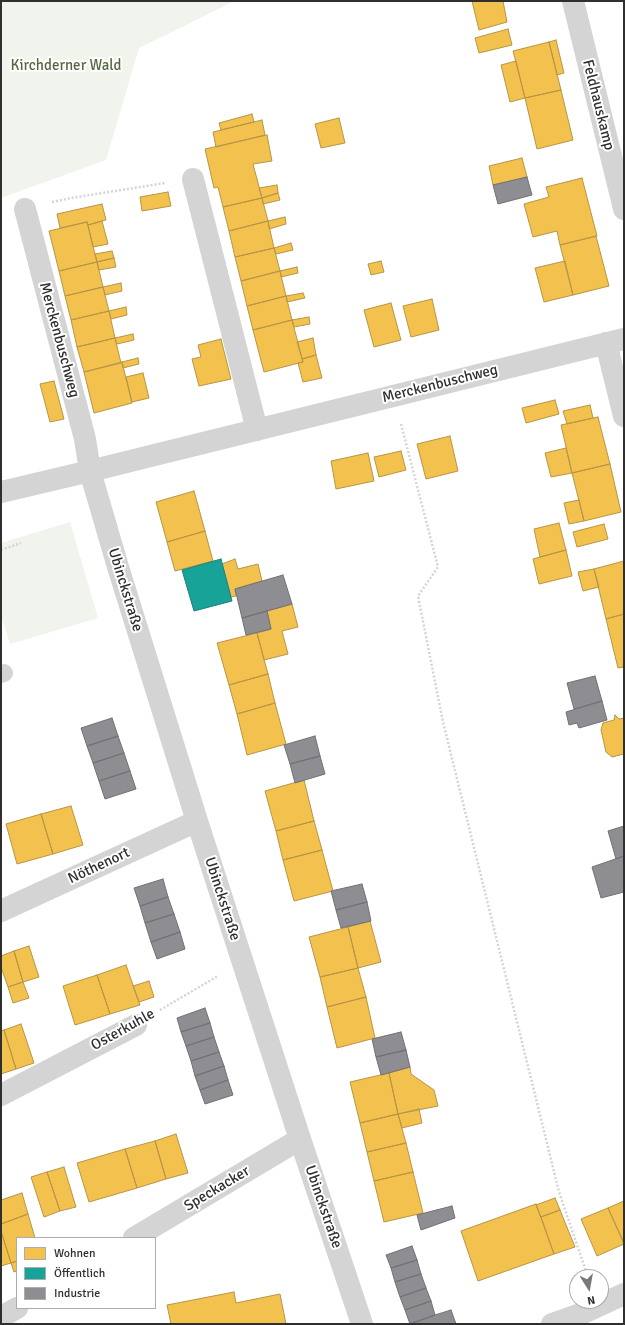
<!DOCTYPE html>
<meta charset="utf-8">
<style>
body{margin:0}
#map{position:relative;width:625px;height:1325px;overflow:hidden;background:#fff;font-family:Signika,sans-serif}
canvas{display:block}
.frame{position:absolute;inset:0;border:2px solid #2f2f2f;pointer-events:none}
.legend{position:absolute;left:16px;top:1237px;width:140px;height:72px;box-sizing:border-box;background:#fff;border:1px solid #acacac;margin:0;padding:5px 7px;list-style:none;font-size:12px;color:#2f2f2f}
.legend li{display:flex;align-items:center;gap:8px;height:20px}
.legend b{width:20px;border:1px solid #acacac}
.north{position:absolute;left:569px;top:1269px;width:40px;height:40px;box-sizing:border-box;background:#fff;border:1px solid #acacac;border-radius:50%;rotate:169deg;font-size:11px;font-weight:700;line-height:16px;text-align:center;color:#2f2f2f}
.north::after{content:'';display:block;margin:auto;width:14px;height:18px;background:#787878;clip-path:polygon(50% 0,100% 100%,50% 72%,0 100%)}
</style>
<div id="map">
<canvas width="625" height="1325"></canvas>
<div class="frame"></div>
<ul class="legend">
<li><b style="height:11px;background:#f2c14e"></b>Wohnen</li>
<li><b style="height:11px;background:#17a398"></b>Öffentlich</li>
<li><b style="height:11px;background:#8d8d92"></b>Industrie</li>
</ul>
<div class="north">N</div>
</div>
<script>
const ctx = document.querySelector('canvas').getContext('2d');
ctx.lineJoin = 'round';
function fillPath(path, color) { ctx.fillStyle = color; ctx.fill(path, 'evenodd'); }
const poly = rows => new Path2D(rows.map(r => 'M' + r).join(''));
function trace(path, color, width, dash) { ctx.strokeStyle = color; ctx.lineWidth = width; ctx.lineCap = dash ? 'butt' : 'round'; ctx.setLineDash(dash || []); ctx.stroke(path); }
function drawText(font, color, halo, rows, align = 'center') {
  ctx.font = font + ' Signika,sans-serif'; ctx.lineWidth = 4; ctx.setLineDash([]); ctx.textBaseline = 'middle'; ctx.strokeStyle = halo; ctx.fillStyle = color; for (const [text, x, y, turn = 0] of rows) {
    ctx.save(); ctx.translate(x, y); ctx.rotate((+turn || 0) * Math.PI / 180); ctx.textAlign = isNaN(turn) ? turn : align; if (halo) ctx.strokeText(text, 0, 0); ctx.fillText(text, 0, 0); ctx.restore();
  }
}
fillPath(poly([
 [1,1,235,1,139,48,106,160,1,198],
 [70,522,98,618,10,644,1,616,1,543]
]), '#f1f4ed');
const homes = poly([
 [472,1,503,1,507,22,479,30,472,1],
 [508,29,512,45,479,53,475,38,508,29],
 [556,40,564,73,557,75,549,42,556,40],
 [549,42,561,90,525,98,513,51,549,42],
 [516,61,525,98,510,102,501,65,516,61],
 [561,90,573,140,537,149,525,98,561,90],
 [252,114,254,122,221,130,219,123,252,114],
 [339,118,345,143,321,148,315,124,339,118],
 [262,120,265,135,216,147,213,132,262,120],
 [267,135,272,161,253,164,262,198,223,207,218,187,214,188,205,149,267,135],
 [522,158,527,177,493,185,489,166,522,158],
 [582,178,597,236,560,245,557,231,533,237,524,204,549,197,546,187,582,178],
 [277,185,278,193,262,198,259,188,277,185],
 [168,192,171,206,142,211,140,197,168,192],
 [278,193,280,200,263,204,262,198,278,193],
 [262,198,268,221,229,231,223,207,262,198],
 [102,204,106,220,88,225,87,222,60,228,57,214,102,204],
 [285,217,286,224,269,229,268,221,285,217],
 [102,221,108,244,93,247,88,225,102,221],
 [268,221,274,248,235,257,229,231,268,221],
 [87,222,97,262,59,271,49,231,87,222],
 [596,236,609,286,573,295,560,245,596,236],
 [291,243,293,250,276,254,274,248,291,243],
 [274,248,280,271,241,281,235,257,274,248],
 [112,251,114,258,97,262,95,254,112,251],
 [114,258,116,267,99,270,97,262,114,258],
 [381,261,384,272,371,275,368,264,381,261],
 [565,261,573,295,544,302,535,268,565,261],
 [97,262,103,287,65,296,59,271,97,262],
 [297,267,298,273,281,277,280,271,297,267],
 [280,271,286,296,247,306,241,281,280,271],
 [121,283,122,291,105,295,103,287,121,283],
 [103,287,109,311,71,320,65,296,103,287],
 [303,293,305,298,287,302,286,296,303,293],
 [286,296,292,320,253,330,247,306,286,296],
 [432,299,439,330,411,337,403,306,432,299],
 [391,303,401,340,374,347,364,310,391,303],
 [126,307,127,315,111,319,109,311,126,307],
 [109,311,115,338,77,347,71,320,109,311],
 [309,317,310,324,294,327,292,320,309,317],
 [292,320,303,362,264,372,253,330,292,320],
 [133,334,134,340,117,344,115,338,133,334],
 [115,338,121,363,84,372,77,347,115,338],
 [313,338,316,355,302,359,297,342,313,338],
 [221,339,231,379,199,386,192,359,201,357,198,345,221,339],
 [316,355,322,378,303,382,298,363,303,362,302,359,316,355],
 [138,358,139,364,123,368,122,362,138,358],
 [122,362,132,403,94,413,84,372,122,362],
 [143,373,149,398,132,402,126,377,143,373],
 [54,381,64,419,50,422,40,384,54,381],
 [555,400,559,414,526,423,522,408,555,400],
 [590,405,593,418,567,424,563,411,590,405],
 [598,417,610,464,572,473,561,425,598,417],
 [450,436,458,471,426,479,417,444,450,436],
 [566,448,572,473,551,477,545,453,566,448],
 [401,451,406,470,379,477,374,457,401,451],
 [368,453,374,481,336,489,331,461,368,453],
 [610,464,621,512,584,521,572,473,610,464],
 [194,491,205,531,167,542,156,502,194,491],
 [579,500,584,521,569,524,564,503,579,500],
 [559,523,566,550,540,557,534,529,559,523],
 [604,524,608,539,577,547,573,532,604,524],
 [205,531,213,561,175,571,167,542,205,531],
 [566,550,572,576,539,584,533,559,566,550],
 [235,559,238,569,258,564,262,581,235,589,236,596,231,597,222,564,235,559],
 [624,561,624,614,606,619,594,569,624,561],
 [594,569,599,587,583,591,578,572,594,569],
 [292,604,298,627,282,631,288,654,264,660,257,633,271,629,267,611,292,604],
 [624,614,624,667,618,668,606,619,624,614],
 [257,633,268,674,229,685,217,643,257,633],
 [268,674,275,703,237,714,229,685,268,674],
 [275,703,286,744,247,755,237,714,275,703],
 [615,715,619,719,624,718,624,754,612,757,606,752,601,730,603,723,614,720,615,715],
 [304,780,314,821,276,831,265,791,304,780],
 [71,806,83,845,53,854,41,814,71,806],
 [41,814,53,854,17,864,6,824,41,814],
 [314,821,322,850,283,860,276,831,314,821],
 [322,850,333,891,294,901,283,860,322,850],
 [370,921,381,962,358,968,348,927,370,921],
 [348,927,358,968,320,977,309,937,348,927],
 [29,946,39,977,23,982,14,951,29,946],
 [14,951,23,982,8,987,1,967,1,956,14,951],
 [126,965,140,1005,110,1014,97,975,126,965],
 [358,968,366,997,327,1007,320,977,358,968],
 [97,975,110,1014,75,1025,63,986,97,975],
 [149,981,154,997,139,1002,133,986,149,981],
 [23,982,29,998,13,1003,8,987,23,982],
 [366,997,375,1038,337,1048,327,1007,366,997],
 [21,1024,34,1063,16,1069,4,1030,21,1024],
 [4,1030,16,1069,1,1074,1,1031,4,1030],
 [410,1067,411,1074,434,1090,438,1106,398,1114,389,1073,410,1067],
 [389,1073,398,1114,360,1123,350,1082,389,1073],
 [419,1109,422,1123,402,1128,398,1114,419,1109],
 [398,1114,406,1143,367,1152,360,1123,398,1114],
 [176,1134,188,1173,166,1179,155,1141,176,1134],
 [155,1141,166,1179,137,1188,125,1149,155,1141],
 [406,1143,413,1172,374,1181,367,1152,406,1143],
 [125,1149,137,1188,89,1202,77,1163,125,1149],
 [64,1167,76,1207,60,1211,47,1172,64,1167],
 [47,1172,60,1211,44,1217,31,1177,47,1172],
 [413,1172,423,1213,384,1222,374,1181,413,1172],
 [22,1193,28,1214,1,1224,1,1200,22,1193],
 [555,1198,560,1210,541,1217,536,1205,555,1198],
 [624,1201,624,1243,608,1208,624,1201],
 [536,1204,554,1254,478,1281,461,1231,536,1204],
 [608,1208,624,1244,597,1256,581,1219,608,1208],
 [560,1210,575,1247,554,1254,541,1217,560,1210],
 [28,1214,35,1238,17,1238,17,1261,11,1263,1,1231,1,1224,28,1214],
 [1,1231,11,1263,1,1266,1,1231],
 [17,1261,17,1271,14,1272,11,1263,17,1261],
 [234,1292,236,1303,280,1294,286,1324,171,1324,167,1305,234,1292]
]);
fillPath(homes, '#f2c14e');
trace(homes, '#b89545', 1);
const public = poly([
 [221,559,232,601,194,611,182,570,221,559]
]);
fillPath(public, '#17a398');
trace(public, '#1e8078', 1);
const industry = poly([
 [527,177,532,195,498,204,493,185,527,177],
 [283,575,292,604,242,618,235,589,283,575],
 [267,611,271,629,246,635,242,618,267,611],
 [595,676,602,701,574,709,567,683,595,676],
 [602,701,607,720,579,728,577,723,569,725,566,712,602,701],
 [112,718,118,736,87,746,81,728,112,718],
 [118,736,124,753,93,763,87,746,118,736],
 [315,736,320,756,290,764,284,745,315,736],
 [124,753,130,771,99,781,93,763,124,753],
 [320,756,325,774,295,783,290,764,320,756],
 [130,771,136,789,105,799,99,781,130,771],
 [624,826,624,856,616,859,608,831,624,826],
 [624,856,624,892,601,898,592,867,624,856],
 [163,879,168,897,140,906,134,888,163,879],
 [362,884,367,902,336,910,331,891,362,884],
 [168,897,174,914,145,923,140,906,168,897],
 [367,902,371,921,341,928,336,910,367,902],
 [174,914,180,932,151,942,145,923,174,914],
 [180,932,185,949,157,959,151,942,180,932],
 [205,1008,210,1023,181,1032,177,1018,205,1008],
 [210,1023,214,1037,186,1046,181,1032,210,1023],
 [401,1032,406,1050,376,1057,372,1039,401,1032],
 [214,1037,219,1052,191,1061,186,1046,214,1037],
 [406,1050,410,1067,381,1075,376,1057,406,1050],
 [219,1052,224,1066,195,1076,191,1061,219,1052],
 [224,1066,228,1080,200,1090,195,1076,224,1066],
 [228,1080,233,1095,205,1104,200,1090,228,1080],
 [452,1206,455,1218,421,1230,417,1215,452,1206],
 [412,1246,417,1260,391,1268,386,1255,412,1246],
 [417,1260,421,1274,395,1282,391,1268,417,1260],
 [421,1274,426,1288,400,1297,395,1282,421,1274],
 [426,1288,431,1301,405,1310,400,1297,426,1288],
 [431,1301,435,1315,410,1324,405,1310,431,1301],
 [451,1310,456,1324,410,1324,435,1315,451,1310]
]);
fillPath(industry, '#8d8d92');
trace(industry, '#717174', 1);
trace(poly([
 [52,202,71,198,165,183],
 [401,424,438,567,418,596,443,722,559,1192,588,1277],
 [1,550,21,543],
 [160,1010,218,976]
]), '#d4d4d4', 2.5, [2, 2]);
trace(poly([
 [1,674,4,673]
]), '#d4d4d4', 18);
trace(poly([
 [573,1,624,209],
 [193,179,257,430],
 [25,209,85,439,90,471,118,567,197,821,300,1139,362,1324],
 [606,343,624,416],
 [1,492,90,471,624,339],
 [1,911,197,821],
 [1,1095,136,1025],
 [134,1238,300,1139],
 [1,1317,17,1308],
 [552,1324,583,1313,624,1294]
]), '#d4d4d4', 22);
drawText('15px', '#54683f', '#fff', [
 ["Kirchderner Wald",66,66]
]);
drawText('15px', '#2f2f2f', '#fff', [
 ["Feldhauskamp",598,105,76],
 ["Merckenbuschweg",59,340,75],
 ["Merckenbuschweg",440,384,-14],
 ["Ubinckstraße",125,590,73],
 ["Nöthenort",99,866,-25],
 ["Ubinckstraße",222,899,72],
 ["Osterkuhle",123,1030,-29],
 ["Speckacker",217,1189,-31],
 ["Ubinckstraße",323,1207,71]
]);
</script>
